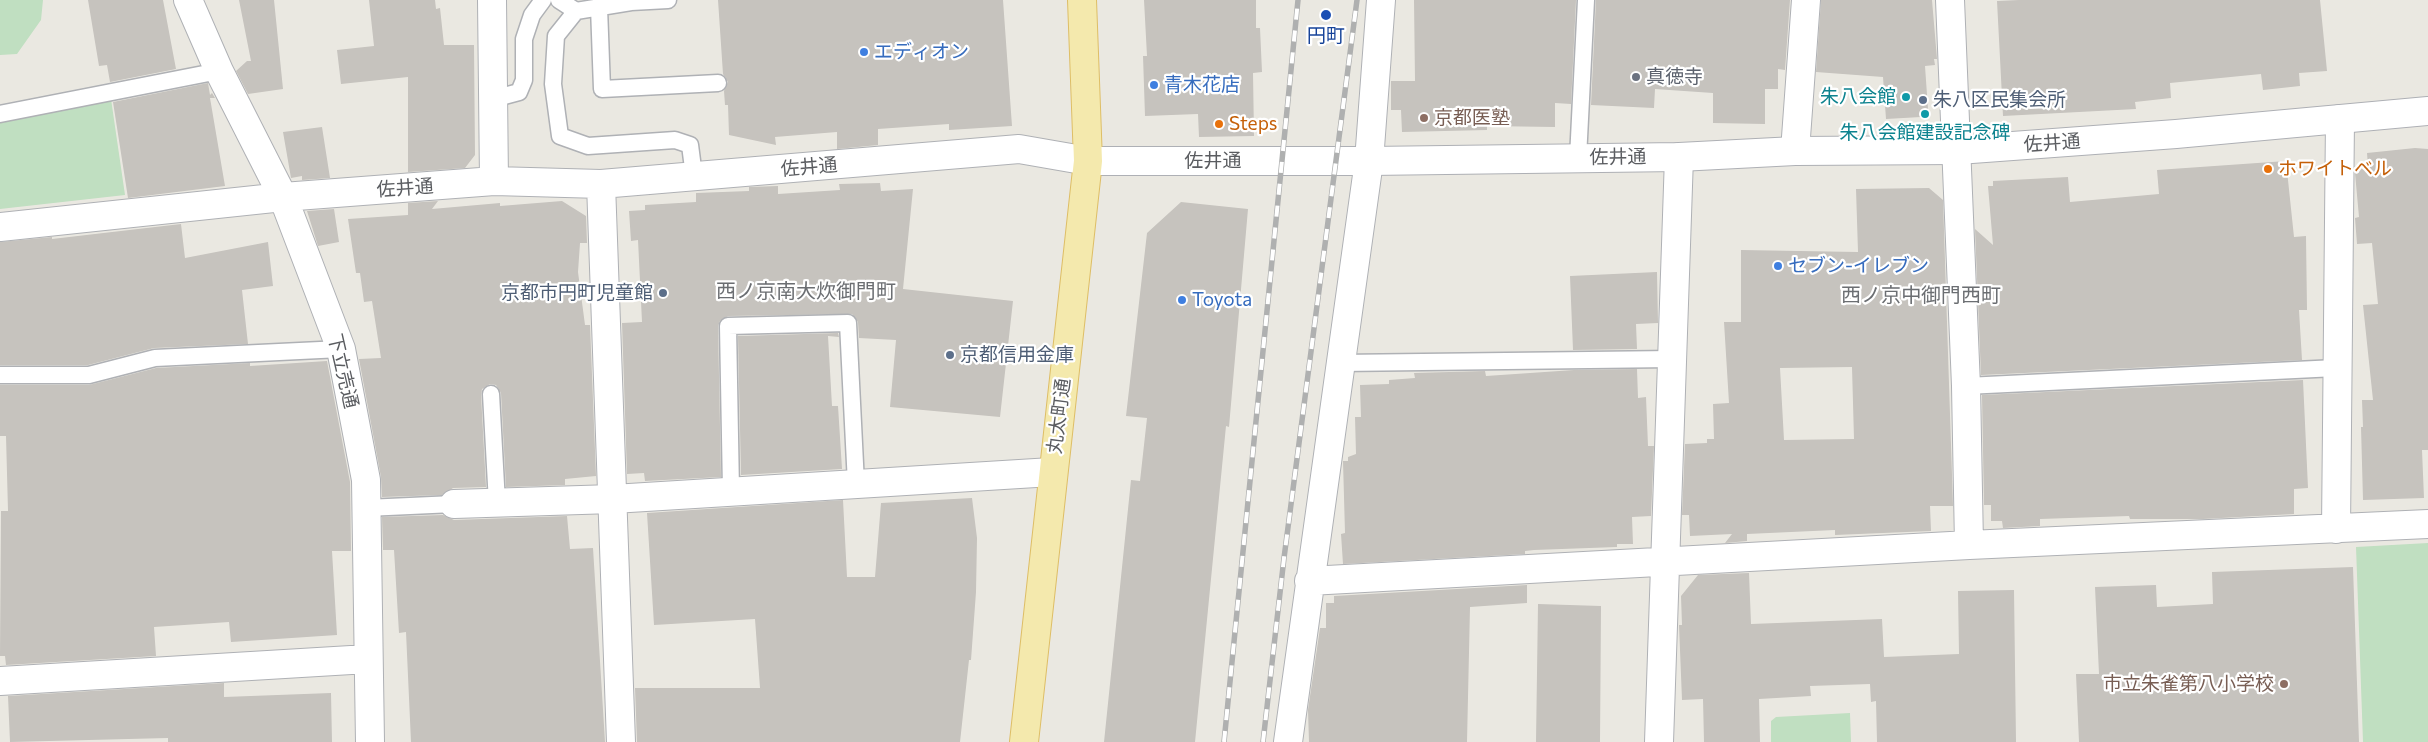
<!DOCTYPE html>
<meta charset="utf-8">
<style>
body{margin:0}
canvas{display:block;background:#eae8e1}
</style>
<canvas width="2428" height="742"></canvas>
<script>
const ctx = document.querySelector('canvas').getContext('2d');
ctx.lineJoin = 'round';
function fillPath(path, color) { ctx.fillStyle = color; ctx.fill(path, 'evenodd'); }
const poly = rows => new Path2D(rows.map(r => 'M' + r).join(''));
function trace(path, color, width, dash) { ctx.strokeStyle = color; ctx.lineWidth = width; ctx.lineCap = dash ? 'butt' : 'round'; ctx.setLineDash(dash || []); ctx.stroke(path); }
function drawText(font, color, halo, rows, align = 'center') {
  ctx.font = font + ' Commissioner,"Noto Sans JP",sans-serif'; ctx.lineWidth = 4.5; ctx.setLineDash([]); ctx.textBaseline = 'middle'; ctx.strokeStyle = halo; ctx.fillStyle = color; for (const [text, x, y, turn = 0] of rows) {
    ctx.save(); ctx.translate(x, y); ctx.rotate((+turn || 0) * Math.PI / 180); ctx.textAlign = isNaN(turn) ? turn : align; if (halo) ctx.strokeText(text, 0, 0); ctx.fillText(text, 0, 0); ctx.restore();
  }
}
fillPath(poly([
 [0,0,43,0,41,20,17,54,0,55],
 [111,99,125,195,0,209,0,123],
 [2428,543,2428,742,2363,742,2356,547],
 [1850,713,1851,742,1771,742,1771,721,1776,717]
]), '#c0dfc1');
fillPath(poly([
 [88,0,163,0,176,69,110,82,107,65,99,66],
 [239,0,274,0,283,89,248,94,236,71,247,61,251,61],
 [369,0,435,0,436,9,440,8,444,45,474,45,475,155,465,168,408,172,408,77,341,84,337,50,374,46],
 [718,0,1003,0,1012,126,949,130,949,124,878,129,878,145,837,149,837,132,775,137,776,145,729,135,728,105,725,105,724,91,728,82,723,74],
 [1144,0,1256,0,1256,28,1260,28,1262,72,1253,73,1254,136,1199,137,1198,114,1145,116,1143,56,1147,56],
 [1414,0,1576,0,1571,104,1555,103,1555,127,1487,126,1487,130,1402,132,1401,110,1391,110,1391,81,1415,81],
 [1596,0,1790,0,1785,70,1778,69,1778,89,1765,89,1765,124,1713,123,1713,93,1655,89,1654,108,1591,105],
 [1821,0,1932,0,1937,59,1934,59,1935,65,1925,66,1928,109,1920,110,1921,117,1886,119,1883,77,1816,72],
 [2019,0,2320,0,2327,71,2299,73,2300,86,2263,90,2261,74,2170,83,2171,98,2135,102,2136,109,2003,116,1997,1],
 [208,83,210,95,212,93,215,98,210,98,225,186,128,198,113,102],
 [322,127,330,178,302,180,302,176,291,178,283,132],
 [2415,148,2428,149,2428,450,2422,450,2424,498,2363,500,2361,427,2363,427,2362,400,2373,400,2363,305,2378,304,2372,243,2357,244,2355,218,2359,217,2355,173,2359,173,2359,167,2368,166,2367,153],
 [2286,161,2294,237,2306,236,2307,310,2299,310,2302,360,1981,375,1975,229,1993,245,1988,186,1993,186,1993,181,2068,177,2070,202,2159,194,2157,170],
 [880,183,881,191,913,189,903,289,1013,301,1000,417,890,407,896,340,859,338,858,322,852,314,728,316,720,321,718,326,721,477,645,481,644,473,627,474,622,323,642,322,638,240,631,241,629,211,645,210,645,205,696,202,696,193,749,191,749,187,778,186,778,194,840,190,839,184],
 [1929,188,1943,200,1953,506,1930,506,1931,531,1835,535,1835,530,1747,534,1747,541,1725,543,1732,534,1690,536,1689,515,1682,515,1685,444,1707,443,1707,439,1714,439,1713,404,1729,403,1724,322,1741,322,1741,250,1858,252,1856,189],
 [1852,367,1854,439,1784,440,1780,368],
 [438,201,432,209,500,203,500,206,562,201,586,216,587,243,580,243,578,272,585,325,590,325,596,476,565,479,565,485,506,487,501,393,496,385,490,384,482,389,481,395,486,487,453,488,442,495,382,497,381,477,359,359,381,358,372,301,364,302,360,273,356,273,348,219,408,215,408,203],
 [1181,202,1248,209,1229,427,1226,426,1195,742,1104,742,1131,480,1140,481,1147,418,1126,416,1147,233],
 [334,209,339,242,318,246,307,211],
 [181,224,185,258,268,242,273,286,242,290,248,344,154,348,88,365,0,365,0,242,52,237,52,239],
 [1657,272,1658,323,1636,324,1637,349,1573,350,1570,276],
 [838,333,839,337,828,336,832,406,838,406,842,469,741,475,738,336],
 [327,361,350,482,351,551,332,551,337,635,231,642,229,622,154,627,156,656,6,665,5,656,0,656,1,511,8,511,6,436,0,436,0,385,89,385,156,368,250,363,250,366],
 [1637,369,1638,398,1646,397,1648,446,1654,446,1651,516,1632,517,1633,544,1617,544,1617,547,1534,550,1525,551,1525,554,1343,564,1341,534,1345,533,1343,461,1348,461,1348,457,1356,454,1355,417,1361,417,1360,385,1389,384,1389,380,1415,378,1414,373,1485,371,1486,376,1574,370],
 [2303,380,2308,488,2294,489,2294,514,2203,519,2130,519,2129,516,2040,519,2040,526,2003,528,2002,521,1991,521,1991,505,1984,505,1982,395],
 [972,498,977,538,976,592,971,660,969,660,960,742,637,742,635,688,760,688,755,619,654,625,647,513,843,500,847,577,875,577,881,503],
 [443,515,454,520,567,516,570,549,593,548,605,742,411,742,406,632,399,633,394,550,383,550,382,517],
 [2353,567,2359,742,2079,742,2076,674,2099,674,2095,587,2156,585,2157,607,2213,604,2212,572],
 [1749,573,1751,624,1882,619,1884,657,1959,654,1958,591,2014,590,2016,742,1877,742,1876,701,1871,702,1870,684,1810,686,1811,696,1759,699,1760,742,1704,742,1703,699,1682,700,1679,625,1682,625,1681,596,1698,575],
 [1527,585,1527,603,1470,607,1467,742,1309,742,1308,710,1320,628,1326,628,1326,603,1334,603,1334,596],
 [1538,604,1601,606,1600,742,1536,742],
 [224,683,224,697,331,693,332,742,168,742,168,738,10,742,8,696]
]), '#c6c3be');
const lane = poly([
 [559,0,576,11],
 [668,0,631,2,576,11,556,36,553,84,560,136,588,146,675,140,690,145,694,176],
 [599,7,602,89,718,83],
 [493,99,519,92,524,80,524,39,532,15,543,0],
 [0,114,219,71],
 [1578,158,1586,0],
 [1340,363,1672,359],
 [0,375,89,375,155,358,341,349],
 [1966,386,2336,368],
 [491,394,497,503],
 [731,491,728,326,848,323,856,484],
 [366,508,454,504]
]);
const street = poly([
 [188,0,219,71,283,197,341,349,366,480,370,742],
 [492,0,494,181],
 [1950,0,1966,386,1969,545],
 [1795,151,1806,0],
 [601,184,621,742],
 [0,227,283,197,494,181,601,184,1019,149,1088,161],
 [454,504,613,499,1052,472],
 [2336,529,2340,119],
 [1309,581,1969,545,2428,524],
 [0,681,368,659],
 [1288,742,1369,161,1381,0],
 [1659,742,1679,157]
]);
const secondary = poly([
 [1088,161,1369,161,1679,157,1795,151,1958,150,2176,134,2428,111]
]);
const primary = poly([
 [1024,742,1088,161,1082,0]
]);
trace(lane, '#afb1b5', 19);
trace(street, '#afb1b5', 30);
trace(secondary, '#aeb0b5', 30);
trace(primary, '#debe66', 30);
trace(lane, '#fff', 16);
trace(street, '#fff', 28);
trace(secondary, '#fff', 28);
trace(primary, '#f4e9ad', 28);
const rail = poly([
 [1224,742,1298,0],
 [1263,742,1284,558,1357,0]
]);
trace(rail, '#afb0b0', 5.5);
trace(rail, '#fff', 4, [11]);
for (const [x, y, r, color] of [
 [1326,15,6,"#1a4fb4"],
 [864,52,5,"#3f7fe0"],
 [1636,77,5,"#6b7280"],
 [1154,85,5,"#3f7fe0"],
 [1906,97,5,"#0f9aa8"],
 [1923,100,5,"#5c6f8a"],
 [1925,114,5,"#0f9aa8"],
 [1424,118,5,"#8d6e63"],
 [1219,124,5,"#e8710a"],
 [2268,169,5,"#e8710a"],
 [1778,266,5,"#3f7fe0"],
 [663,293,5,"#5c6f8a"],
 [1182,300,5,"#3f7fe0"],
 [950,355,5,"#5c6f8a"],
 [2284,684,5,"#8d6e63"]
]) { const dot = new Path2D(); dot.arc(x, y, r, 0, 2 * Math.PI); ctx.fillStyle = color; ctx.fill(dot); trace(dot, '#fff', 2); }
drawText('19px', '#164399', '#fff', [
 ["円町",1326,36]
]);
drawText('19px', '#366cbe', '#fff', [
 ["エディオン",874,52],
 ["青木花店",1164,85],
 ["セブン-イレブン",1788,266],
 ["Toyota",1192,300]
], 'left');
drawText('19px', '#5b616d', '#fff', [
 ["真徳寺",1646,77]
], 'left');
drawText('19px', '#0d838f', '#fff', [
 ["朱八会館",1896,97],
 ["朱八会館建設記念碑",1925,133,"center"]
], 'right');
drawText('19px', '#4e5e75', '#fff', [
 ["朱八区民集会所",1933,100],
 ["京都市円町児童館",653,293,"right"],
 ["京都信用金庫",960,355]
], 'left');
drawText('19px', '#785e54', '#fff', [
 ["京都医塾",1434,118],
 ["市立朱雀第八小学校",2274,684,"right"]
], 'left');
drawText('19px', '#c56008', '#fff', [
 ["Steps",1229,124],
 ["ホワイトベル",2278,169]
], 'left');
drawText('19px', '#5a5c60', '#fff', [
 ["佐井通",2052,143,-4],
 ["佐井通",1618,157,-1],
 ["佐井通",1213,161],
 ["佐井通",809,167,-5],
 ["佐井通",405,188,-4],
 ["下立売通",343,371,77],
 ["丸太町通",1059,416,-83]
]);
drawText('20px', '#6b6e72', '#fff', [
 ["西ノ京南大炊御門町",806,291],
 ["西ノ京中御門西町",1921,295]
]);
</script>
